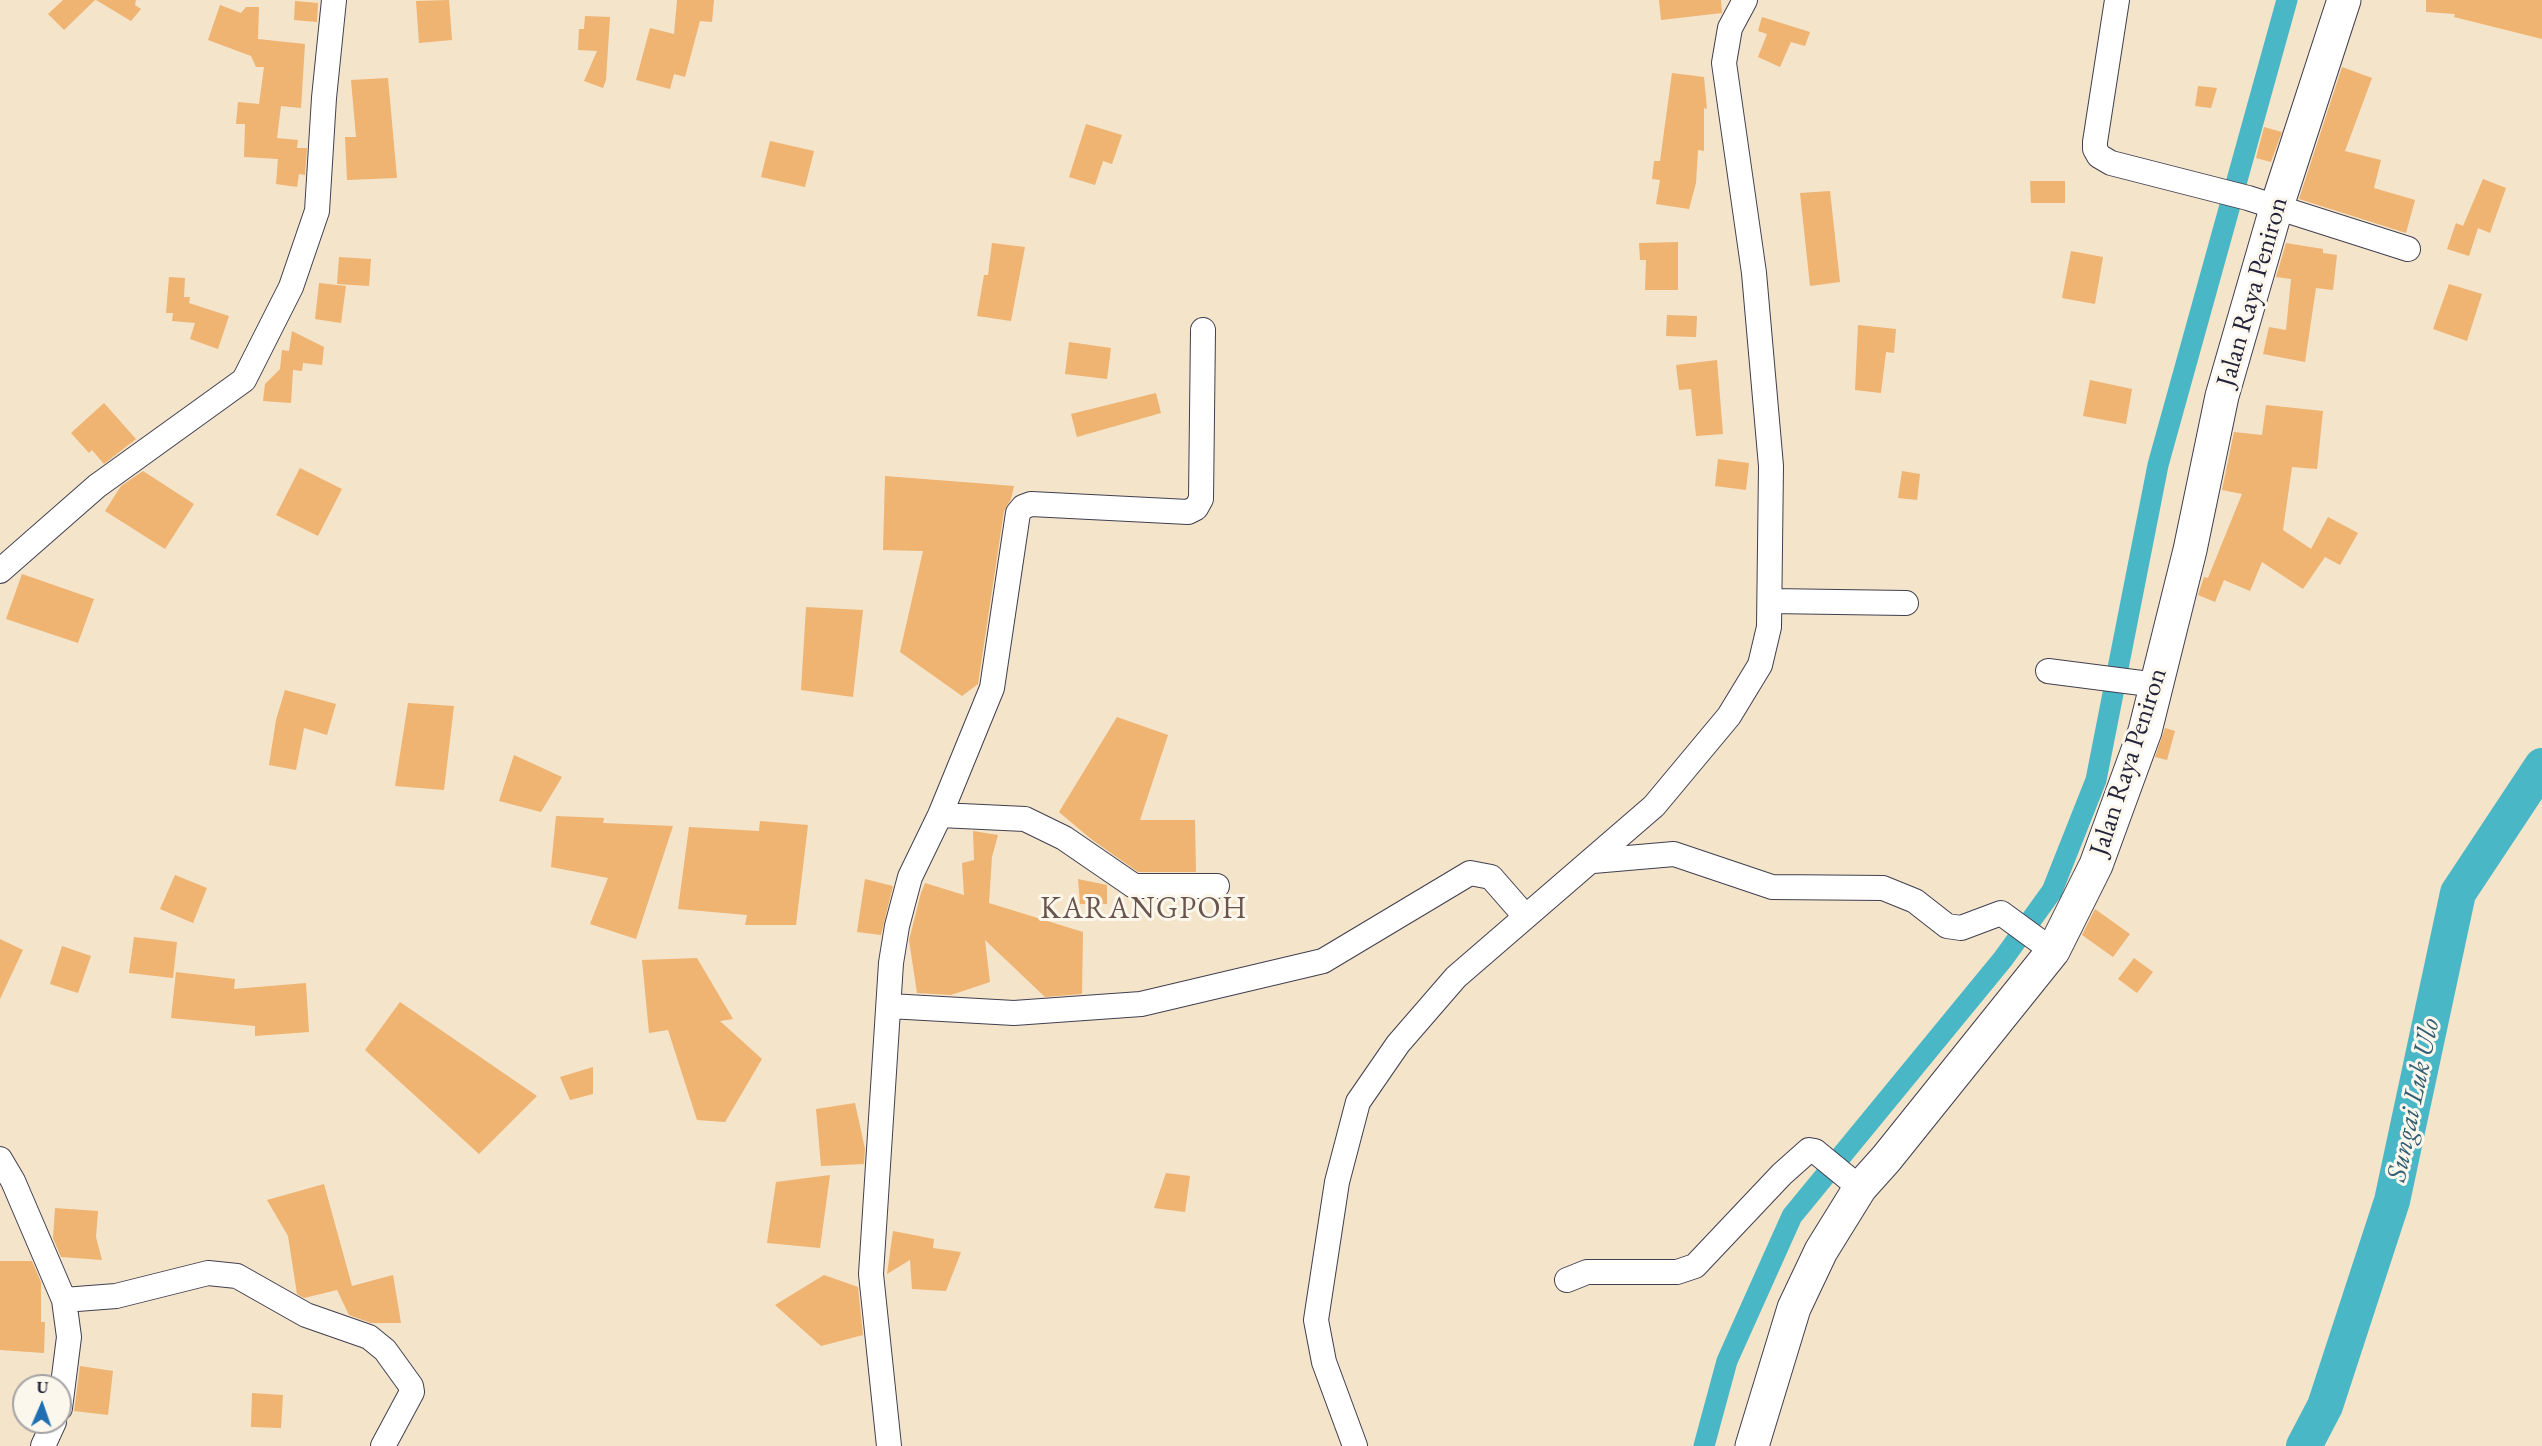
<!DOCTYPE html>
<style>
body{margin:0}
#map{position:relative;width:2542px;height:1446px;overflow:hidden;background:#f3e4ca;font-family:"EB Garamond",serif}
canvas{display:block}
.north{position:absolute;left:12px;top:1374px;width:60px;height:60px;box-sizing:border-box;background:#fbf7ec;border:2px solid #a4a2a5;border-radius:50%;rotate:2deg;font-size:16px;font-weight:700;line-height:24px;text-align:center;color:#22223b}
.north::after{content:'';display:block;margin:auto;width:21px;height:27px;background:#1f6fb2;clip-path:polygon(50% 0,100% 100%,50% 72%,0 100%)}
</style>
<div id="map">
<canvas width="2542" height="1446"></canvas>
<div class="north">U</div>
</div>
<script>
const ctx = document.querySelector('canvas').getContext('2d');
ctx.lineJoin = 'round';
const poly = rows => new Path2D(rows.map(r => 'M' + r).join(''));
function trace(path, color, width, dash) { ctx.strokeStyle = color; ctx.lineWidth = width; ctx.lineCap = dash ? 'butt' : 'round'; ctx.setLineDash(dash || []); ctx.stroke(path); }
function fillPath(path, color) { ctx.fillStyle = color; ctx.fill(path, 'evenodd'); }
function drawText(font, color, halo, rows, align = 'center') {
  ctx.font = font + ' "EB Garamond",serif'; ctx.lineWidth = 6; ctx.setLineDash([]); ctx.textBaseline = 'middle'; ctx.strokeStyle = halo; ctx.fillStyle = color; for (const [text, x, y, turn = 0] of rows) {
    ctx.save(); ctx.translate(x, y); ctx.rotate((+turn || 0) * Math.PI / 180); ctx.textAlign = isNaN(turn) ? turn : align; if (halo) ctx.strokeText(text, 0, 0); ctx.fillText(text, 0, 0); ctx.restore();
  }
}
trace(poly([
 [1704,1446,1727,1361,1792,1216,2003,959,2052,891,2096,780,2158,465,2287,0]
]), '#4ab7c6', 21);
trace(poly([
 [2304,1446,2325,1406,2392,1201,2458,893,2542,766]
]), '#4ab7c6', 36);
fillPath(poly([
 [63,0,95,0,64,30,48,14],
 [96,0,136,0,135,5,141,9,131,21],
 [449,0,452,40,419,43,416,1],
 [677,0,714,0,712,22,700,21,685,77,674,74,670,89,636,80,650,28,674,34],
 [1659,0,1721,0,1722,13,1661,20],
 [2426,0,2542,0,2542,39,2454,17,2455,14,2426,12],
 [295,1,318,3,317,22,294,20],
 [220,5,241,13,246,7,259,7,258,39,305,44,301,108,281,106,277,138,298,140,297,148,307,148,305,175,299,174,297,187,276,184,278,159,244,157,245,124,236,124,238,102,259,104,264,67,256,67,251,56,208,40],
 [585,16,610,17,606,80,603,88,584,81,597,51,578,50,579,29,584,29],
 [1762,17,1810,32,1805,46,1791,42,1780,67,1758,57,1767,34,1758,31],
 [2342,67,2372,78,2345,151,2381,160,2374,188,2415,200,2406,233,2299,199],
 [1672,73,1704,77,1707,109,1704,108,1704,151,1698,150,1696,183,1689,209,1656,204,1660,180,1652,179,1654,161,1660,161],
 [388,78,397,178,347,180,345,137,356,137,351,80],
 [2198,86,2217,88,2211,108,2195,106],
 [1086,124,1122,135,1112,164,1103,161,1095,185,1069,177],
 [2264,127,2282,132,2271,162,2256,158],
 [770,141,814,151,805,187,761,177],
 [2483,179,2506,188,2490,233,2478,228,2469,256,2447,249,2456,223,2463,226],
 [2030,181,2065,181,2065,203,2031,203],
 [1830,191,1840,282,1810,286,1800,193],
 [1678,242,1678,290,1645,290,1646,260,1640,260,1639,243],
 [992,243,1025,247,1011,321,977,316,984,275,988,275],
 [2286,243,2323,249,2323,253,2337,255,2333,290,2316,288,2305,362,2263,354,2269,327,2286,330,2291,279,2276,277],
 [2071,251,2103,257,2095,304,2062,298],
 [339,257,371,259,369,286,337,284],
 [169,277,185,278,184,297,190,297,189,303,229,316,218,349,190,339,195,323,172,321,173,313,166,313],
 [319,283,346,286,341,323,315,319],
 [2449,284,2482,294,2467,341,2433,329],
 [1667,315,1697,316,1696,337,1666,336],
 [1858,325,1896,329,1894,353,1886,352,1881,393,1855,390],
 [292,331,324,347,322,365,303,363,302,371,293,370,291,403,263,401,265,384,280,369,282,350,289,351],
 [1069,342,1111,348,1107,379,1065,374],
 [1717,360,1723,434,1696,436,1691,389,1679,390,1676,365],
 [2090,380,2132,389,2126,424,2083,416],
 [1156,393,1161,413,1077,437,1071,414],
 [104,403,136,439,104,464,92,450,89,453,71,433],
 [2266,405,2323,411,2317,469,2292,467,2283,530,2311,549,2328,517,2358,533,2340,565,2325,557,2303,589,2262,562,2250,591,2224,580,2215,602,2198,595,2204,577,2208,578,2242,494,2222,490,2234,432,2262,435],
 [1718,459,1749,463,1746,490,1715,486],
 [300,468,342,489,318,536,276,515],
 [143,471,194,504,165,549,105,511,121,486],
 [1902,471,1920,474,1917,500,1898,498],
 [885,476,1014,486,1011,499,1004,511,978,684,962,696,900,652,923,551,883,550],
 [22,574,94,599,78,643,6,619],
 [806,607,863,610,853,697,801,690],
 [285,690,336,704,327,735,304,728,296,770,269,765,276,720],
 [408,703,454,706,444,790,395,786],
 [1117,717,1168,735,1140,820,1195,820,1196,872,1138,872,1091,839,1059,812],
 [2165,728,2175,731,2167,760,2155,757],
 [514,755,562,777,541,812,499,801],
 [556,816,604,818,603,823,673,826,636,939,590,924,608,878,551,867],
 [760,821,808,825,796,925,745,925,747,915,678,909,689,827,759,831],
 [973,831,998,835,992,857,989,903,1083,932,1082,994,1045,997,985,940,990,982,951,995,917,993,909,940,921,893,925,883,964,895,962,863,974,860],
 [175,875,207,888,193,923,160,909],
 [865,879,893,886,881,935,857,932],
 [1078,879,1107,885,1107,904,1080,904],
 [2095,909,2130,934,2113,957,2082,935],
 [134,937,177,942,173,978,129,973],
 [0,939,23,950,0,999],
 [62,946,91,956,78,993,50,984],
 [697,958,733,1019,720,1021,762,1059,725,1122,697,1120,668,1030,649,1033,642,960],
 [2134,958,2153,972,2137,993,2118,979],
 [176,972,235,979,234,989,306,983,309,1032,255,1036,255,1026,171,1018],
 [400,1002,537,1096,479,1154,365,1050],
 [593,1067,593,1094,570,1100,560,1077],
 [855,1103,865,1149,864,1164,821,1166,816,1109],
 [1166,1173,1190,1176,1185,1212,1154,1208],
 [830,1175,820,1248,767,1243,776,1182],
 [324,1184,352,1286,393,1275,401,1323,371,1323,349,1315,337,1290,304,1298,297,1294,288,1236,267,1200],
 [55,1208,98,1211,96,1237,102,1260,61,1257,53,1238],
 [893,1231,934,1239,933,1248,961,1252,946,1291,912,1289,910,1260,887,1274],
 [0,1261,32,1261,41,1282,41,1322,45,1322,44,1353,0,1350],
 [824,1275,858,1287,863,1335,821,1346,775,1305],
 [80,1366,113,1371,108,1415,74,1411],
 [252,1393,283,1395,281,1428,251,1427]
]), '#efb372');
const minor = poly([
 [2117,0,2095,142,2095,149,2099,156,2111,163,2248,198,2408,249],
 [0,571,97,486,244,380,291,287,317,211,324,98,334,0],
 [1770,601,1906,603],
 [2048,671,2157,685],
 [940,815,1025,819,1064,838,1134,886,1217,886],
 [1593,861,1674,854,1772,887,1883,888,1915,901,1947,926,1961,928,2001,913,2053,951],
 [889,1006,1014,1013,1141,1004,1323,961,1470,873,1491,877,1525,916],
 [0,1159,13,1181,64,1300,69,1337,60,1408],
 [1567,1280,1587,1272,1677,1272,1695,1266,1782,1174,1809,1150,1815,1151,1860,1188],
 [64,1300,116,1296,208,1273,237,1276,306,1315,369,1337,385,1350,411,1386,412,1392,383,1446],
 [43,1446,54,1422],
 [889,1446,871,1274,891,963,897,926,910,877,940,815,992,688,1018,513,1023,507,1031,504,1188,512,1196,508,1201,499,1203,330],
 [1355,1446,1324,1362,1316,1320,1337,1182,1358,1102,1398,1044,1456,977,1654,806,1729,716,1760,665,1769,627,1771,466,1754,273,1724,63,1730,28,1745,0]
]);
const secondary = poly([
 [1752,1446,1794,1308,1821,1251,1860,1188,1886,1159,2053,951,2096,865,2145,731,2190,550,2222,396,2276,209,2344,0]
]);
trace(minor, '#413f50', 26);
trace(secondary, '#413f50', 35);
trace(minor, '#fff', 24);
trace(secondary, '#fff', 33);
drawText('27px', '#22223b', '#fbf7ec', [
 ["Jalan Raya Peniron",2253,292,-74],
 ["Jalan Raya Peniron",2129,762,-72]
]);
drawText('italic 28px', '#325e73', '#fbf7ec', [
 ["Sungai Luk Ulo",2414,1100,-78]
]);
ctx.letterSpacing = '1.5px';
drawText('30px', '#6a554e', '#fbf7ec', [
 ["KARANGPOH",1144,910]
]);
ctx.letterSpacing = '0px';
</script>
